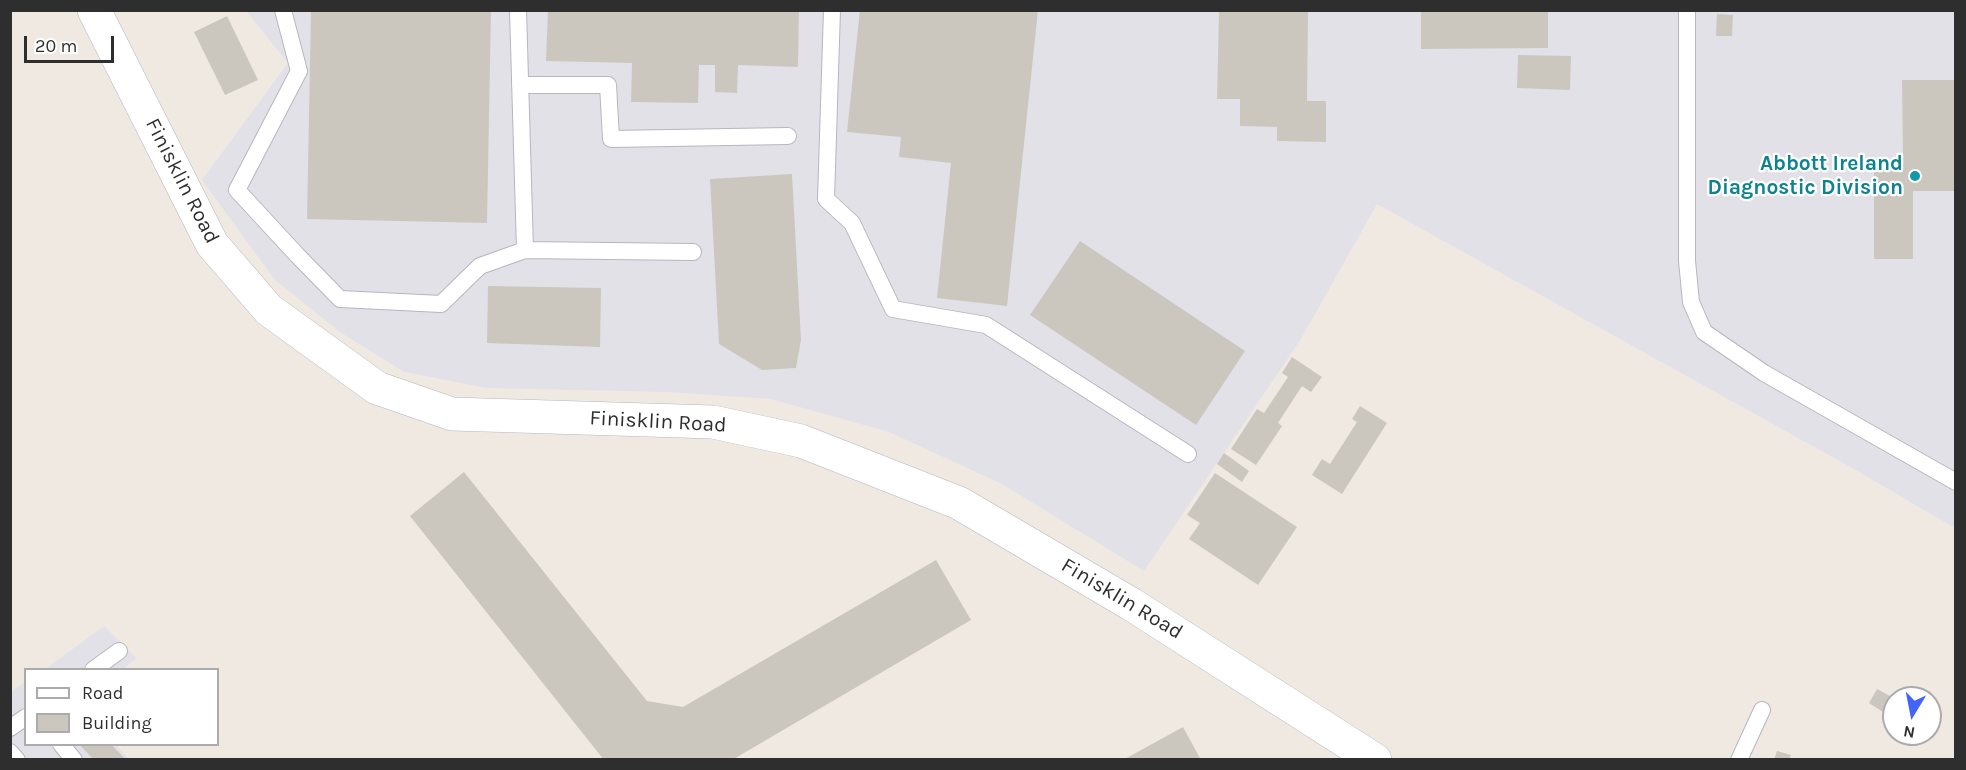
<!DOCTYPE html>
<style>
body{margin:0}
#map{position:relative;width:1966px;height:770px;overflow:hidden;background:#efe9e1;font-family:Karla,sans-serif}
canvas{display:block}
.frame{position:absolute;inset:0;border:12px solid #2e2e2e;pointer-events:none}
.legend{position:absolute;left:24px;top:668px;width:195px;height:78px;box-sizing:border-box;background:#fff;border:2px solid #ababab;margin:0;padding:8px 10px;list-style:none;font-size:18px;color:#2e2e2e}
.legend li{display:flex;align-items:center;gap:12px;height:30px}
.legend b{width:30px;border:2px solid #ababab}
.north{position:absolute;left:1882px;top:686px;width:60px;height:60px;box-sizing:border-box;background:#fff;border:2px solid #ababab;border-radius:50%;rotate:190deg;font-size:16px;font-weight:700;line-height:24px;text-align:center;color:#2e2e2e}
.north::after{content:'';display:block;margin:auto;width:21px;height:27px;background:#4264fb;clip-path:polygon(50% 0,100% 100%,50% 72%,0 100%)}
.scale{position:absolute;left:24px;top:36px;width:90px;height:27px;box-sizing:border-box;border:3px solid #2e2e2e;border-top:0;padding-left:8px;font-size:18px;line-height:21px;white-space:nowrap;color:#2e2e2e;-webkit-text-stroke:4px #fff;paint-order:stroke}
</style>
<div id="map">
<canvas width="1966" height="770"></canvas>
<div class="frame"></div>
<ul class="legend">
<li><b style="height:8px;background:#fff"></b>Road</li>
<li><b style="height:16px;background:#cbc7bf"></b>Building</li>
</ul>
<div class="north">N</div>
<div class="scale">20 m</div>
</div>
<script>
const ctx = document.querySelector('canvas').getContext('2d');
ctx.lineJoin = 'round';
function fillPath(path, color) { ctx.fillStyle = color; ctx.fill(path, 'evenodd'); }
const poly = rows => new Path2D(rows.map(r => 'M' + r).join(''));
function trace(path, color, width, dash) { ctx.strokeStyle = color; ctx.lineWidth = width; ctx.lineCap = dash ? 'butt' : 'round'; ctx.setLineDash(dash || []); ctx.stroke(path); }
function drawText(font, color, halo, rows, align = 'center') {
  ctx.font = font + ' Karla,sans-serif'; ctx.lineWidth = 4.5; ctx.setLineDash([]); ctx.textBaseline = 'middle'; ctx.strokeStyle = halo; ctx.fillStyle = color; for (const [text, x, y, turn = 0] of rows) {
    ctx.save(); ctx.translate(x, y); ctx.rotate((+turn || 0) * Math.PI / 180); ctx.textAlign = isNaN(turn) ? turn : align; if (halo) ctx.strokeText(text, 0, 0); ctx.fillText(text, 0, 0); ctx.restore();
  }
}
fillPath(poly([
 [246,11,1955,11,1955,528,1854,469,1377,204,1301,339,1144,571,1002,484,889,432,771,399,667,392,487,388,404,372,340,332,275,280,202,180,288,63],
 [104,626,136,658,124,669,44,670],
 [25,682,26,744,116,745,129,759,11,759,10,693]
]), '#e3e1e8');
fillPath(poly([
 [311,10,491,10,487,223,307,219],
 [548,10,799,10,798,67,738,65,737,93,715,92,715,65,699,65,698,103,631,102,632,63,546,61],
 [860,10,1038,10,1007,306,937,298,951,163,899,157,901,137,847,132],
 [1219,10,1308,10,1307,101,1326,101,1326,142,1277,141,1277,127,1240,126,1240,99,1217,99],
 [1421,10,1548,10,1548,48,1421,49],
 [1717,14,1733,15,1732,36,1716,36],
 [227,16,258,80,225,95,194,32],
 [1518,55,1571,56,1570,90,1517,88],
 [1902,80,1956,80,1956,191,1913,191,1913,259,1874,259,1874,161,1903,160],
 [792,174,801,340,796,368,762,370,719,344,710,179],
 [1080,241,1245,351,1196,425,1030,315],
 [488,286,601,288,600,347,487,343],
 [1292,357,1322,377,1311,392,1302,386,1278,423,1282,426,1256,465,1231,449,1257,409,1264,413,1288,377,1282,373],
 [1360,406,1387,423,1342,494,1312,475,1322,459,1330,464,1357,422,1352,419],
 [1224,453,1249,471,1242,482,1217,464],
 [464,472,647,701,683,707,936,560,971,620,732,760,604,760,410,516],
 [1215,473,1297,527,1258,585,1189,539,1200,523,1187,515],
 [1877,689,1894,698,1886,714,1869,703],
 [1183,727,1201,760,1123,760],
 [79,744,111,744,126,760,94,760],
 [1777,751,1791,755,1789,760,1774,760]
]), '#cbc7bf');
const service = poly([
 [283,10,299,71,237,190,297,255,340,299,441,304,480,266,525,250],
 [518,10,525,250,693,252],
 [832,10,826,199,852,223,893,309,986,325,1188,454],
 [1687,10,1687,261,1691,302,1704,332,1764,373,1956,482],
 [520,85,608,85,611,139,788,136],
 [93,670,119,651],
 [10,728,26,717],
 [61,744,74,760],
 [10,752,17,760],
 [1739,760,1762,710]
]);
const tertiary = poly([
 [94,10,212,244,269,310,377,388,452,414,713,422,801,441,959,503,1131,604,1375,760]
]);
trace(service, '#b4b7c1', 18);
trace(tertiary, '#b4b7c1', 34);
trace(service, '#fff', 16);
trace(tertiary, '#fff', 33);
for (const [x, y, r, color] of [
 [1915,176,6,"#0f9aa8"]
]) { const dot = new Path2D(); dot.arc(x, y, r, 0, 2 * Math.PI); ctx.fillStyle = color; ctx.fill(dot); trace(dot, '#fff', 2); }
drawText('bold 21px', '#0d838f', '#fff', [
 ["Abbott Ireland",1903,164],
 ["Diagnostic Division",1903,188]
], 'right');
drawText('21px', '#2e2e2e', '#fff', [
 ["Finisklin Road",182,181,63],
 ["Finisklin Road",658,422,3],
 ["Finisklin Road",1122,599,31]
]);
</script>
